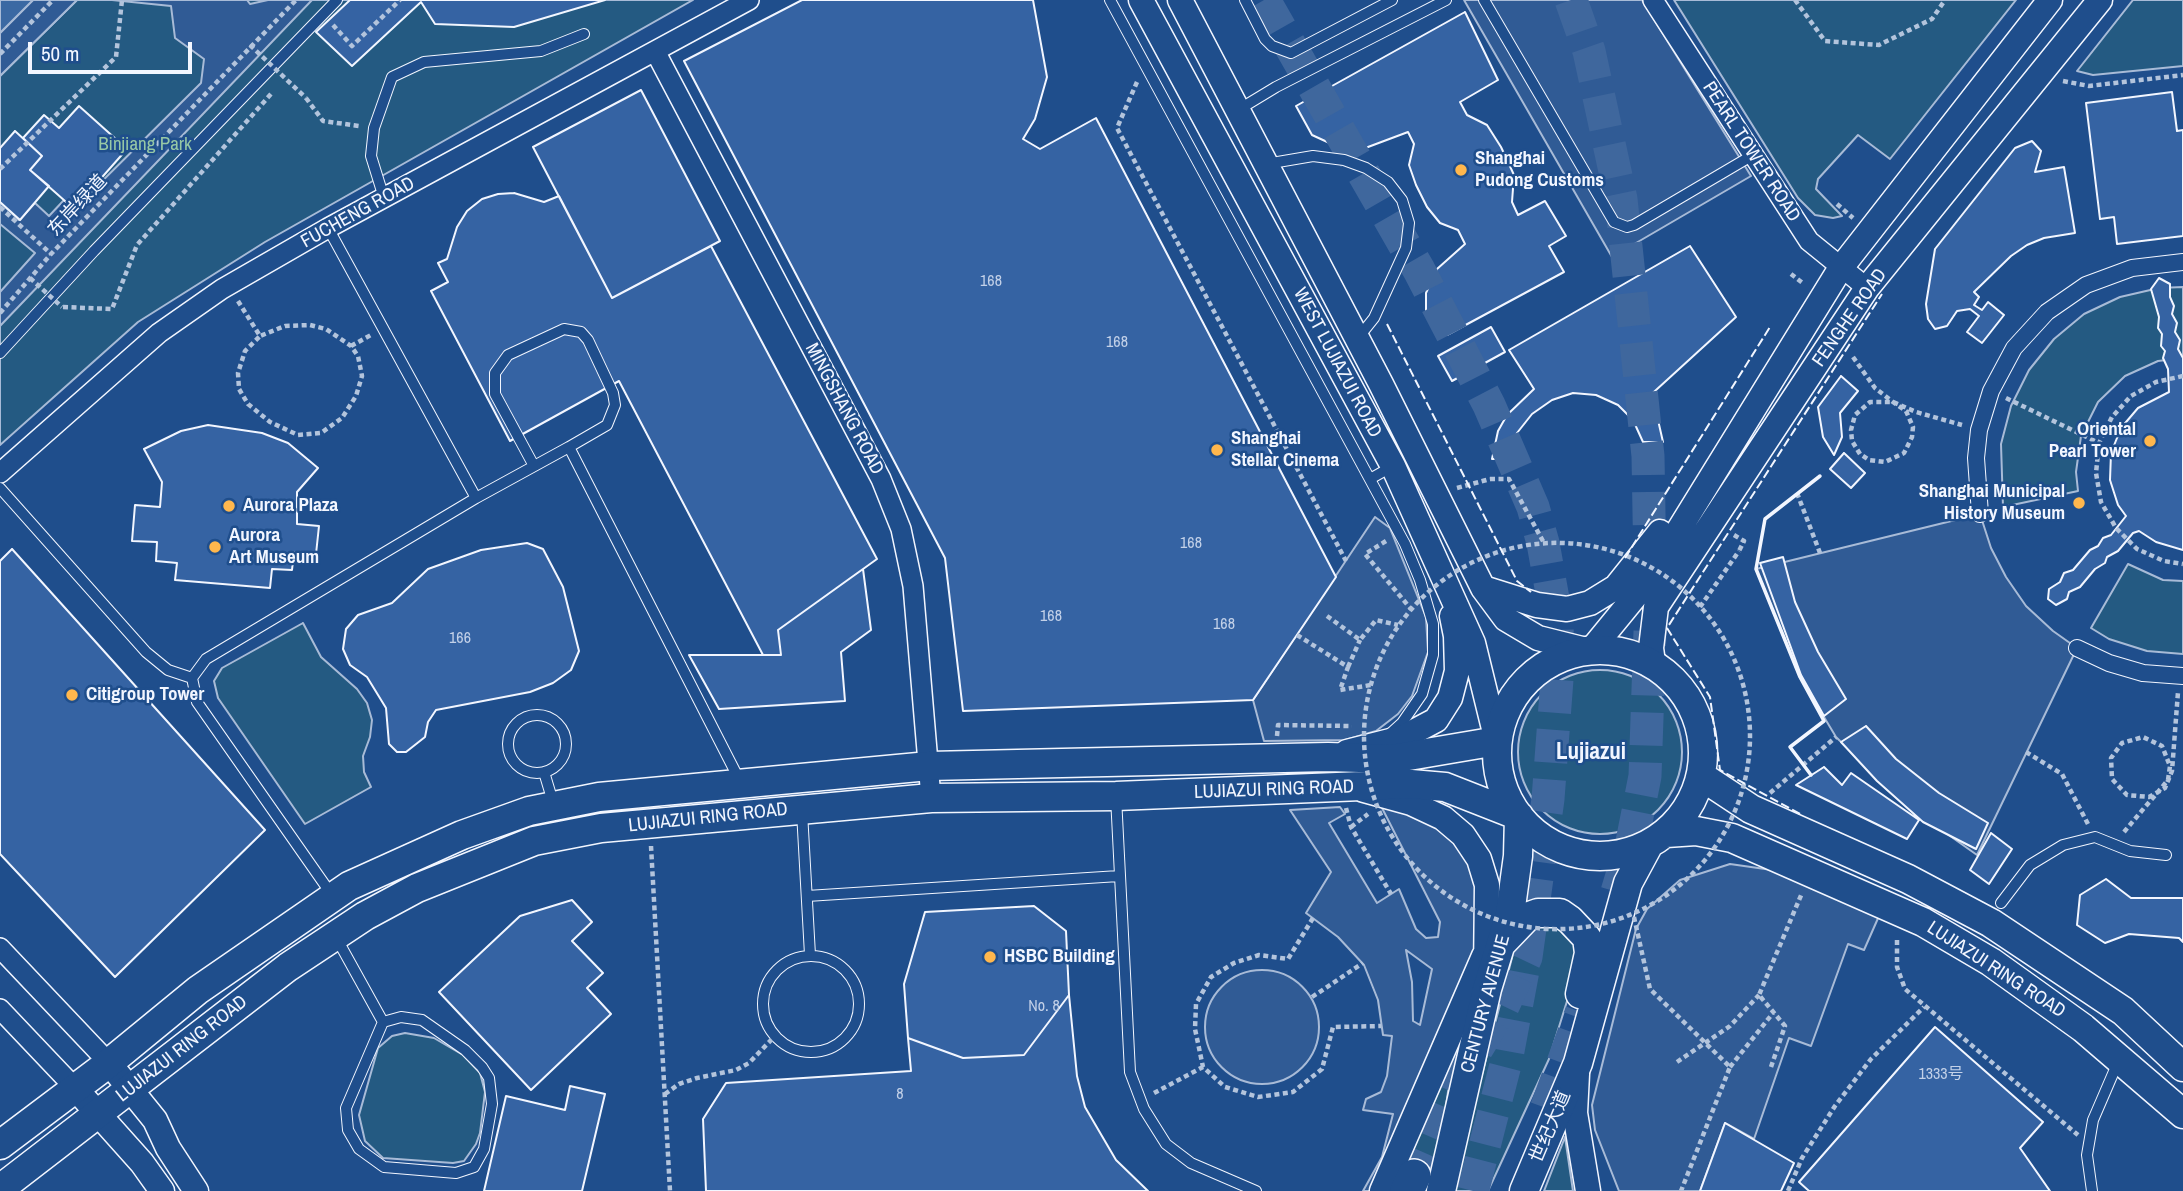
<!DOCTYPE html>
<meta charset="utf-8">
<style>
body{margin:0}
#map{position:relative;width:2183px;height:1191px;overflow:hidden;background:#1f4e8c;font-family:"Archivo Narrow",sans-serif}
canvas{display:block}
.scale{position:absolute;left:28px;top:42px;width:164px;height:32px;box-sizing:border-box;border:4px solid #f2f6ff;border-top:0;padding-left:9px;font-size:21px;line-height:24px;white-space:nowrap;color:#f2f6ff;-webkit-text-stroke:5px #1f4e8c;paint-order:stroke}
</style>
<div id="map">
<canvas width="2183" height="1191"></canvas>
<div class="scale">50 m</div>
</div>
<script>
const ctx = document.querySelector('canvas').getContext('2d');
ctx.lineJoin = 'round';
function fillPath(path, color) { ctx.fillStyle = color; ctx.fill(path, 'evenodd'); }
const poly = rows => new Path2D(rows.map(r => 'M' + r).join(''));
function trace(path, color, width, dash) { ctx.strokeStyle = color; ctx.lineWidth = width; ctx.lineCap = dash ? 'butt' : 'round'; ctx.setLineDash(dash || []); ctx.stroke(path); }
function drawText(font, color, halo, rows, align = 'center') {
  ctx.font = font + ' "Archivo Narrow","Noto Sans SC",sans-serif'; ctx.lineWidth = 5; ctx.setLineDash([]); ctx.textBaseline = 'middle'; ctx.strokeStyle = halo; ctx.fillStyle = color; for (const [text, x, y, turn = 0] of rows) {
    ctx.save(); ctx.translate(x, y); ctx.rotate((+turn || 0) * Math.PI / 180); ctx.textAlign = isNaN(turn) ? turn : align; if (halo) ctx.strokeText(text, 0, 0); ctx.fillText(text, 0, 0); ctx.restore();
  }
}
const green = poly([
 [77,0,693,0,265,242,138,322,0,445,0,76,77,0],
 [1674,0,2016,0,1890,159,1858,135,1818,179,1816,189,1842,216,1833,218,1815,215,1798,198,1674,0],
 [2133,0,2183,0,2183,66,2093,75,2077,71,2133,0],
 [2183,287,2183,358,2158,361,2125,376,2098,402,2081,436,2076,472,2078,491,2003,507,2001,444,2011,406,2029,370,2054,339,2084,314,2120,297,2159,288,2183,287],
 [2128,564,2163,580,2183,581,2183,654,2147,651,2109,639,2091,628,2128,564],
 [303,623,321,657,357,689,367,703,372,720,370,737,363,756,364,772,371,787,305,824,218,698,214,681,222,668,303,623],
 '1518 752a82 82 0 1 1 164 0a82 82 0 1 1-164 0Z',
 [1536,920,1556,920,1578,941,1577,969,1549,1059,1488,1191,1452,1191,1515,946,1536,920],
 [405,1033,434,1038,463,1055,480,1073,485,1092,480,1133,476,1144,464,1161,453,1163,383,1158,365,1141,359,1115,378,1048,392,1036,405,1033],
 [1441,1081,1449,1085,1438,1161,1432,1176,1400,1164,1441,1081],
 [1565,1137,1573,1191,1544,1191,1565,1137]
]);
fillPath(green, '#245a82');
trace(green, '#a8bbd7', 2);
const parking = poly([
 [33,0,77,0,0,76,0,33,33,0],
 [112,0,247,0,250,4,268,0,312,0,0,326,0,292,35,253,0,224,0,202,19,220,35,203,49,216,64,200,74,209,201,83,204,59,175,38,171,6,112,0],
 [1464,0,1642,0,1751,176,1612,257,1464,0],
 [1980,514,1991,548,2006,577,2026,606,2053,631,2077,648,1977,855,1902,802,1836,737,1800,677,1756,569,1980,514],
 [1375,517,1390,528,1426,617,1428,652,1412,696,1398,714,1376,731,1345,740,1264,741,1253,700,1375,517],
 [1380,804,1446,828,1481,881,1481,945,1377,1191,1363,1191,1382,1157,1393,1114,1363,1110,1366,1099,1381,1092,1387,1076,1392,1036,1383,1035,1378,1000,1364,965,1338,937,1306,913,1331,872,1290,810,1340,807,1345,814,1329,823,1377,903,1399,889,1416,929,1426,938,1438,937,1440,922,1380,804],
 [1406,950,1432,969,1420,1025,1413,1021,1412,982,1406,950],
 [1730,864,1772,870,1879,916,1864,950,1848,944,1811,1046,1789,1038,1754,1139,1725,1123,1700,1191,1619,1191,1595,1130,1592,1105,1636,929,1647,909,1680,880,1730,864],
 '1205 1027a57 57 0 1 1 114 0a57 57 0 1 1-114 0Z'
]);
fillPath(parking, '#305b95');
trace(parking, '#a8bbd7', 2);
const water = poly([
 [0,0,33,0,0,33,0,0]
]);
fillPath(water, '#3b69a3');
trace(water, '#a8bbd7', 2);
const building = poly([
 [350,0,605,0,514,27,435,24,421,2,352,66,316,32,350,0],
 [802,0,1033,0,1047,77,1035,119,1023,139,1040,149,1096,118,1336,577,1253,700,963,711,945,558,684,61,802,0],
 [1465,12,1498,80,1460,102,1467,115,1487,125,1501,147,1514,175,1512,202,1518,215,1545,201,1566,236,1549,246,1564,272,1447,335,1426,313,1426,293,1437,269,1465,244,1458,230,1440,223,1427,207,1416,185,1409,165,1414,144,1408,132,1360,150,1336,146,1312,135,1296,106,1465,12],
 [641,90,720,241,612,298,533,147,641,90],
 [2172,92,2177,131,2183,130,2183,236,2117,244,2114,217,2100,219,2086,103,2172,92],
 [79,106,127,149,74,209,30,170,42,156,23,138,44,115,59,128,79,106],
 [15,131,42,156,30,170,49,186,20,220,0,202,0,148,15,131],
 [2032,141,2041,151,2035,172,2064,167,2075,233,2044,238,2027,245,2011,256,1974,292,1979,297,1974,305,1982,310,1988,302,2004,315,1982,343,1967,332,1979,316,1970,309,1957,311,1947,326,1935,329,1928,319,1926,304,1935,249,2015,148,2032,141],
 [514,193,544,202,559,196,612,298,711,246,877,559,778,630,781,655,763,655,619,381,510,441,431,291,448,282,438,263,447,259,457,227,467,211,482,199,498,194,514,193],
 [1690,246,1736,317,1644,401,1658,420,1663,442,1643,442,1633,420,1618,405,1596,395,1573,393,1552,400,1532,414,1517,433,1509,459,1492,459,1498,431,1507,415,1534,389,1509,350,1690,246],
 [2159,278,2170,284,2170,297,2174,306,2172,314,2177,323,2175,332,2180,340,2178,349,2183,358,2183,550,2156,542,2139,531,2133,533,2118,551,2107,557,2105,563,2095,569,2080,587,2069,592,2067,599,2056,605,2048,599,2049,589,2060,582,2064,573,2073,570,2090,550,2098,546,2103,538,2111,535,2126,516,2118,505,2110,480,2111,453,2121,428,2138,408,2169,392,2168,369,2163,358,2165,351,2161,346,2162,334,2158,328,2159,317,2151,289,2159,278],
 [1491,327,1505,352,1452,381,1438,356,1491,327],
 [1841,376,1858,391,1840,413,1842,437,1834,455,1823,437,1818,407,1841,376],
 [208,425,262,433,288,443,318,468,297,492,297,524,319,526,316,554,294,552,292,570,272,569,270,588,175,580,177,563,156,561,157,542,132,541,135,505,160,507,162,482,144,449,181,431,208,425],
 [1844,453,1865,473,1851,488,1830,469,1844,453],
 [527,543,543,549,563,587,579,651,571,670,553,683,530,692,436,710,428,722,425,737,406,752,397,752,389,744,386,708,367,677,350,665,343,649,346,629,358,615,392,603,428,569,481,550,527,543],
 [12,549,265,830,115,977,0,854,0,561,12,549],
 [1783,557,1795,602,1818,652,1846,699,1824,716,1801,675,1760,563,1783,557],
 [863,569,871,630,841,652,845,701,719,709,689,655,781,655,778,630,863,569],
 [1866,726,1896,759,1939,793,1988,823,1976,849,1923,822,1877,781,1841,742,1866,726],
 [1824,767,1842,785,1851,773,1919,820,1907,839,1796,785,1824,767],
 [1991,833,2012,849,1989,884,1970,870,1991,833],
 [2106,879,2131,898,2183,898,2183,942,2179,938,2129,934,2105,943,2077,925,2080,895,2106,879],
 [572,900,592,922,572,941,603,973,587,988,611,1014,531,1090,439,992,520,916,572,900],
 [1034,906,1066,931,1069,995,1024,1055,963,1058,908,1038,904,984,925,912,1034,906],
 [1069,995,1077,1076,1085,1107,1116,1160,1148,1191,706,1191,703,1119,726,1083,911,1071,908,1038,963,1058,1024,1055,1069,995],
 [1935,1027,2043,1122,2020,1148,2050,1191,1809,1191,1799,1182,1935,1027],
 [570,1086,605,1094,582,1191,484,1191,506,1096,565,1110,570,1086],
 [1725,1123,1794,1163,1781,1191,1700,1191,1725,1123]
]);
fillPath(building, '#3563a3');
trace(building, '#f2f6ff', 2);
trace(poly([
 [1546,1108,1581,1012],
 [1473,1191,1507,1059,1526,957]
]), '#3f679d', 32, [32, 16]);
trace(poly([
 [1264,0,1419,270,1489,405,1533,507,1543,543,1557,621,1558,666,1548,799,1526,957,1503,1006,1452,1089,1414,1176],
 [1571,0,1589,51,1621,199,1648,456,1650,570],
 [1617,892,1632,842,1645,776,1650,631]
]), '#3f679d', 33, [33, 17]);
const service = poly([
 [1110,0,1405,544,1420,580,1433,624,1433,655,1422,694,1402,723,1391,733],
 [1245,0,1265,39,1272,46,1291,53,1392,0],
 [1484,0,1614,222,1627,227,1634,225,1753,155],
 [1238,110,1276,87,1446,0],
 [1266,164,1313,156,1344,160,1366,168,1388,182,1402,200,1409,223,1406,248,1374,318,1358,338],
 [384,198,371,156,374,128,392,77,424,62,541,51,584,34],
 [328,228,476,498],
 [0,353,94,251,337,0],
 [534,466,495,394,495,373,508,355,564,329,581,332,588,340,613,393,615,405,607,425,569,447],
 [1370,479,1393,466],
 [0,488,146,652,168,670,192,678],
 '508 744a29 29 0 1 1 58 0a29 29 0 1 1-58 0Z',
 [544,772,553,802],
 [1116,797,1130,1072,1144,1109,1166,1144,1191,1163,1256,1191],
 [802,812,810,955],
 [332,895,197,702,192,678,206,659,476,498,569,447,740,781],
 [807,896,1119,876],
 [2001,903,2030,865,2063,845,2095,837,2130,851,2166,855],
 [337,939,383,1022,346,1108,348,1130,359,1149,384,1167,456,1173,474,1167,484,1149,492,1104,489,1078,482,1067,465,1050,422,1020,401,1017,383,1022],
 '763 1004a48 48 0 1 1 96 0a48 48 0 1 1-96 0Z',
 [2092,1191,2087,1155,2093,1120,2118,1062]
]);
const pedestrian = poly([
 [1980,514,1976,458,1979,430,1991,391,2014,348,2047,312,2086,285,2132,268,2183,262],
 [2077,648,2109,663,2143,673,2183,676]
]);
const minor = poly([
 [1653,0,1809,241,1867,288],
 [655,51,881,479,901,529,913,586,931,798],
 [0,473,159,333,222,289,328,228,749,0],
 [0,948,109,1063],
 [0,1009,75,1088]
]);
const tertiary = poly([
 [1141,0,1393,466,1473,643,1497,741],
 [1180,0,1381,384,1483,588,1506,619,1538,638,1586,650],
 [1483,588,1537,605,1567,609,1590,603,1616,587,1660,532],
 [1592,649,1646,583,1840,269,2050,0],
 [1653,663,1651,648,1656,607,1867,288,2100,0],
 [1347,752,1402,738,1436,720,1450,698,1457,671,1456,636,1452,616],
 [1364,790,1411,803,1443,818,1463,835,1479,859,1487,885,1486,975],
 [109,1063,155,1120,168,1148,196,1191],
 [1577,1074,1575,1113,1588,1191],
 [75,1088,142,1163,162,1191],
 [1382,1191,1484,956]
]);
const secondary = poly([
 '1497 753a103 103 0 1 1 206 0a103 103 0 1 1-206 0Z',
 [1701,776,1751,809,1908,879,1991,923,2123,1011,2183,1067],
 [1666,833,1696,831,1732,838,1923,922,1991,962,2083,1028,2183,1114],
 [1503,942,1527,917,1538,913,1560,913,1570,920,1587,938,1589,953,1580,994],
 [0,1145,109,1063,198,990,349,886,462,835,529,811,599,797,929,766,1328,757,1391,759,1497,741],
 [0,1189,288,967,365,916,417,888,534,841,601,828,931,798,1116,796,1411,784,1445,787,1519,816],
 [1441,1191,1487,989,1510,914,1518,856,1519,816],
 [1524,1191,1578,1063,1628,883,1649,844]
]);
const trunk = poly([
 [1407,1191,1414,1176]
]);
trace(service, '#f2f6ff', 12);
trace(pedestrian, '#f2f6ff', 18);
trace(minor, '#f2f6ff', 22);
trace(tertiary, '#f2f6ff', 27);
trace(secondary, '#f2f6ff', 31);
trace(trunk, '#f2f6ff', 36);
trace(poly([
 [1795,0,1825,41,1879,45,1932,19,1945,0],
 [333,25,352,46,400,0],
 [0,54,53,0],
 [2063,81,2089,86,2183,75],
 [1137,82,1117,128,1346,561],
 [306,98,323,121,359,126],
 [0,169,116,57,122,0],
 [1837,204,1853,218],
 [0,207,51,254],
 [1791,274,1804,284],
 [238,301,260,336,245,351,238,373,239,389,248,404,270,422,298,435,321,433,342,418,356,396,362,376,358,356,351,346,326,329,310,325,285,326,260,336],
 [63,307,112,309,137,245,271,94],
 [0,313,51,254,296,0],
 [351,346,371,335],
 [1853,357,1875,388,1893,402,1906,411,1913,427,1912,437,1904,453,1885,462,1869,460,1860,454,1852,441,1851,430,1855,415,1870,402,1893,402,1916,412,1962,425],
 [2183,376,2156,382,2131,396,2112,417,2099,443,2096,473,2101,502,2116,528,2137,549,2164,561,2183,564],
 [2006,398,2099,443],
 [1457,488,1490,479],
 [1797,493,1820,553],
 [1734,535,1744,541,1739,551],
 [1386,541,1365,554,1411,609],
 [1327,616,1360,640,1376,620,1398,625],
 [1297,635,1348,667,1340,690,1371,685],
 [1348,667,1360,640],
 [1277,736,1278,725,1352,726],
 [2026,752,2062,774,2089,826],
 [1770,793,1836,737],
 [1346,808,1351,827,1391,894],
 [1351,827,1368,814],
 [2124,832,2145,807,2158,792,2168,780,2170,766,2162,746,2143,737,2122,743,2111,758,2112,779,2127,795,2149,797,2158,792,2165,788,2172,771,2178,692],
 [651,846,670,1191],
 [1313,918,1288,959,1259,955,1234,963,1211,977,1196,1004,1195,1029,1203,1067,1225,1087,1258,1097,1293,1092,1322,1069,1333,1027,1381,1026],
 [1897,940,1897,967,1905,989,2078,1135],
 [1312,997,1363,963],
 [1677,1062,1730,1026,1759,995],
 [1730,1067,1773,1013],
 [1771,1067,1785,1026,1759,995,1802,893],
 [1154,1093,1203,1067],
 [665,1094,679,1084,697,1078,736,1070,749,1063,775,1036],
 [1788,1191,1802,1158,1835,1106,1871,1059,1924,1007]
]), '#b3c4dc', 4.5, [5, 3.5]);
trace(service, '#1f4e8c', 10);
trace(pedestrian, '#1f4e8c', 16);
trace(minor, '#1f4e8c', 19);
trace(tertiary, '#1f4e8c', 24);
trace(secondary, '#1f4e8c', 28);
trace(trunk, '#1f4e8c', 33);
trace(poly([
 [250,45,306,98],
 [30,278,62,307],
 [1490,479,1509,479,1544,543],
 '1364 736a193 193 0 1 1 386 0a193 193 0 1 1-386 0Z',
 [1700,607,1739,551],
 [1634,917,1650,989,1730,1067,1681,1191]
]), '#b3c4dc', 4.5, [5, 3.5]);
trace(poly([
 [1387,324,1517,581,1531,592],
 [1625,558,1770,327],
 [1800,814,1720,770,1710,697,1667,628,1882,294]
]), '#f2f6ff', 2, [9, 3.5]);
trace(poly([
 [1811,775,1790,747,1824,721,1800,677,1756,569,1765,519,1820,476]
]), '#f2f6ff', 3.5);
for (const [x, y, r, color] of [
 [1461,170,7,"#ffb74d"],
 [2150,441,7,"#ffb74d"],
 [1217,450,7,"#ffb74d"],
 [2079,503,7,"#ffb74d"],
 [229,506,7,"#ffb74d"],
 [215,547,7,"#ffb74d"],
 [72,695,7,"#ffb74d"],
 [990,957,7,"#ffb74d"]
]) { const dot = new Path2D(); dot.arc(x, y, r, 0, 2 * Math.PI); ctx.fillStyle = color; ctx.fill(dot); trace(dot, '#1f4e8c', 2.5); }
drawText('16px', '#c3d1e8', null, [
 ["168",991,282],
 ["168",1117,343],
 ["168",1191,544],
 ["168",1051,617],
 ["168",1224,625],
 ["166",460,639],
 ["No. 8",1044,1007],
 ["1333号",1941,1075],
 ["8",900,1095]
]);
drawText('19px', '#97c8a6', '#1f4e8c', [
 ["Binjiang Park",145,145]
]);
drawText('19px', '#f2f6ff', '#1f4e8c', [
 ["PEARL TOWER ROAD",1751,152,57],
 ["东岸绿道",78,206,-47],
 ["FUCHENG ROAD",358,213,-29],
 ["FENGHE ROAD",1850,318,-55],
 ["WEST LUJIAZUI ROAD",1337,363,62],
 ["MINGSHANG ROAD",844,409,62],
 ["LUJIAZUI RING ROAD",1274,790,-2],
 ["LUJIAZUI RING ROAD",708,818,-6],
 ["LUJIAZUI RING ROAD",1996,970,33],
 ["CENTURY AVENUE",1486,1004,-75],
 ["LUJIAZUI RING ROAD",182,1049,-38],
 ["世纪大道",1551,1127,-67]
]);
drawText('bold 19px', '#f2f6ff', '#1f4e8c', [
 ["Shanghai",1475,159],
 ["Pudong Customs",1475,181],
 ["Oriental",2136,430,"right"],
 ["Pearl Tower",2136,452,"right"],
 ["Shanghai",1231,439],
 ["Stellar Cinema",1231,461],
 ["Shanghai Municipal",2065,492,"right"],
 ["History Museum",2065,514,"right"],
 ["Aurora Plaza",243,506],
 ["Aurora",229,536],
 ["Art Museum",229,558],
 ["Citigroup Tower",86,695],
 ["HSBC Building",1004,957]
], 'left');
drawText('bold 23px', '#f2f6ff', '#1f4e8c', [
 ["Lujiazui",1591,753]
]);
</script>
